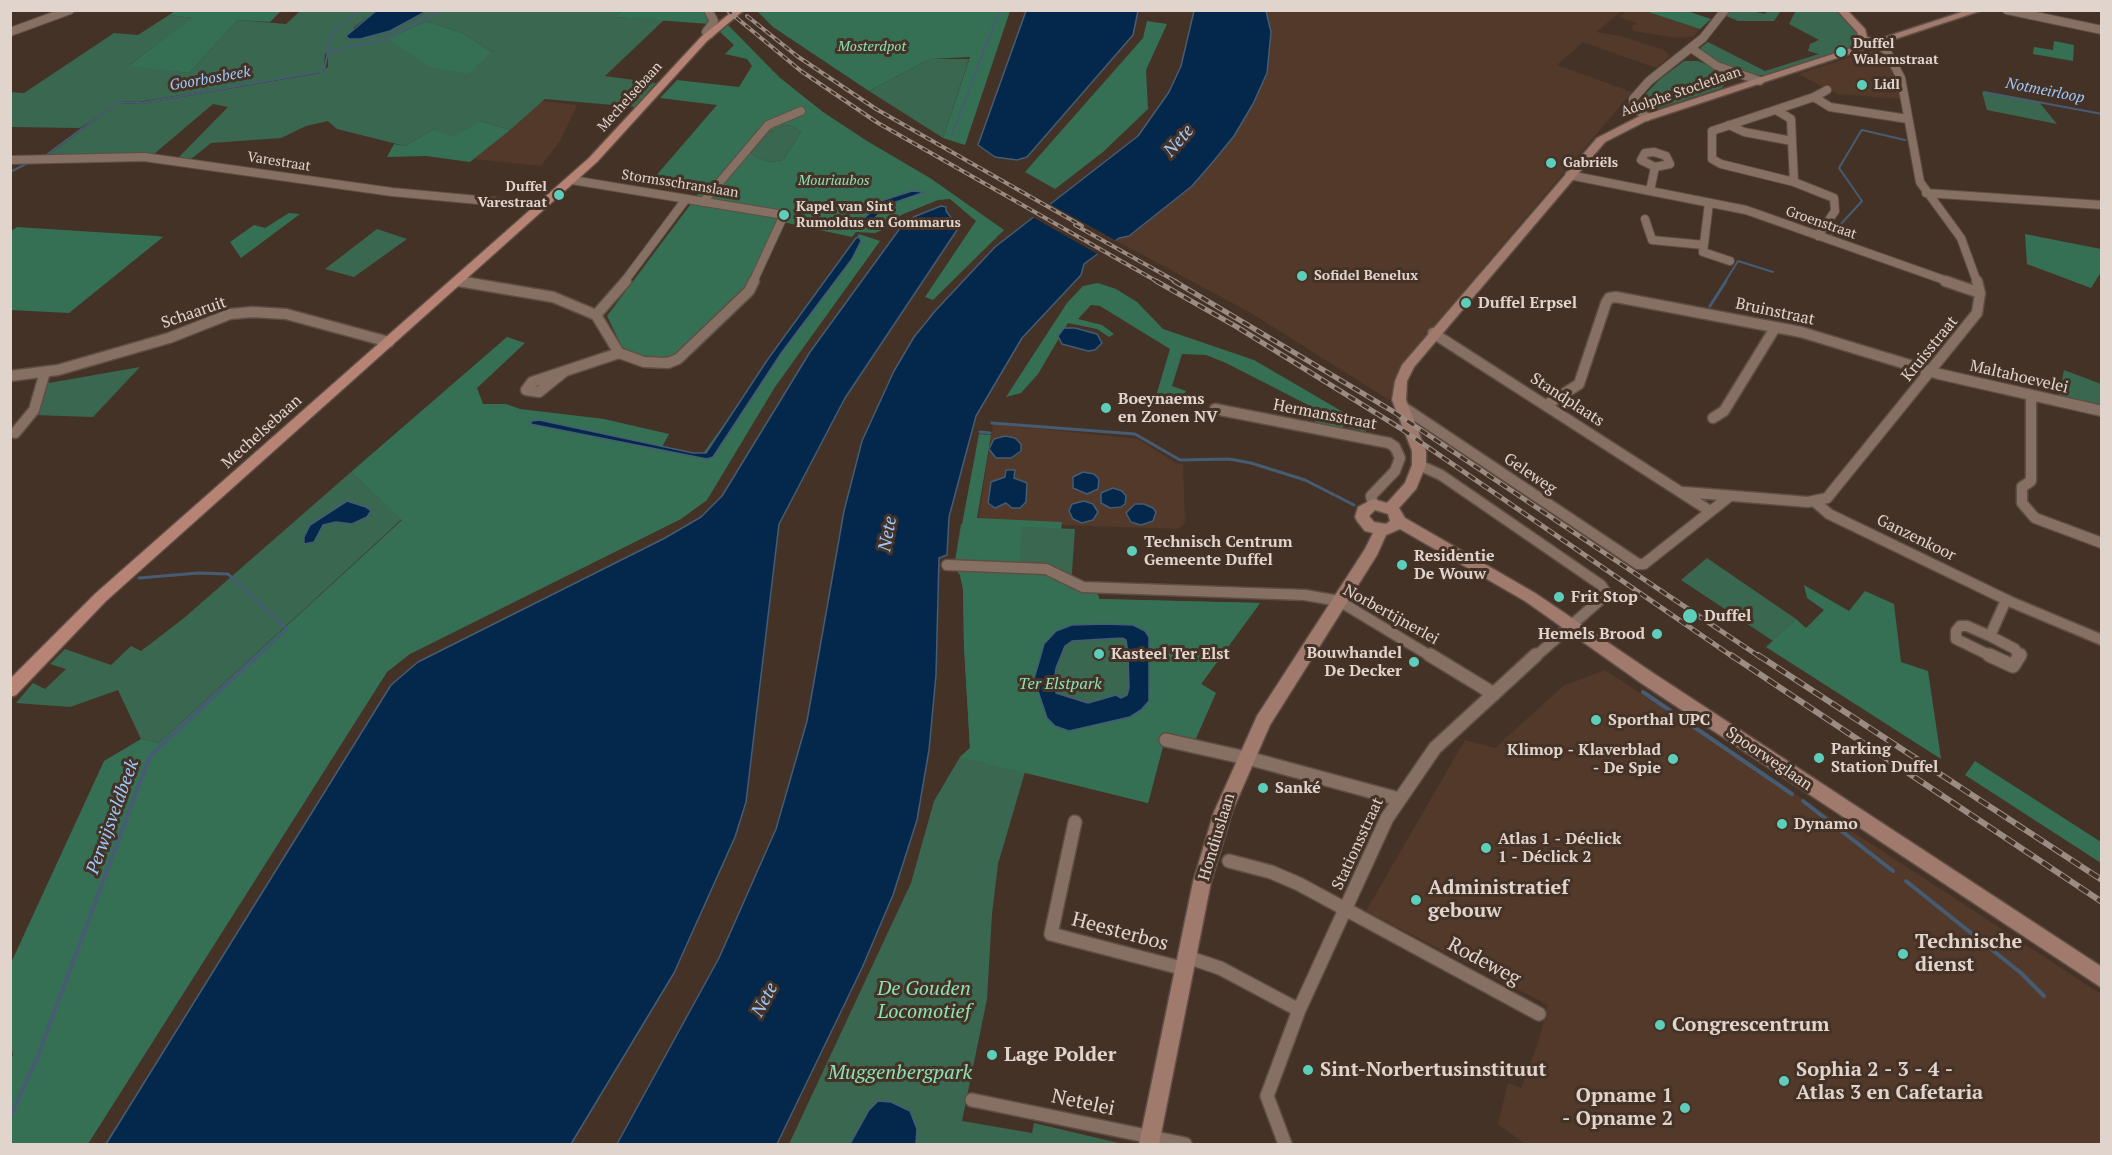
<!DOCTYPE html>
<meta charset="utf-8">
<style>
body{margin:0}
#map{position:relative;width:2112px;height:1155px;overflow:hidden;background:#453227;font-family:"PT Serif",serif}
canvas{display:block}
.frame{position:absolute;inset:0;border:12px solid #e0d4cd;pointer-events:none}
</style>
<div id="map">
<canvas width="2112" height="1155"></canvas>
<div class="frame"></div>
</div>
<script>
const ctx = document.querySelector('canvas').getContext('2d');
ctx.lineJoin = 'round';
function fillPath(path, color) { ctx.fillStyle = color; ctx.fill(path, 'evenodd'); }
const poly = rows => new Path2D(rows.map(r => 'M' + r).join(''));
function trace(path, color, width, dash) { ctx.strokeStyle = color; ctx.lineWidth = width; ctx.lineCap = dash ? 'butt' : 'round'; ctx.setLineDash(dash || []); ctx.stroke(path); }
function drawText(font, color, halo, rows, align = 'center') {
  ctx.font = font + ' "PT Serif",serif'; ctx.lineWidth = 6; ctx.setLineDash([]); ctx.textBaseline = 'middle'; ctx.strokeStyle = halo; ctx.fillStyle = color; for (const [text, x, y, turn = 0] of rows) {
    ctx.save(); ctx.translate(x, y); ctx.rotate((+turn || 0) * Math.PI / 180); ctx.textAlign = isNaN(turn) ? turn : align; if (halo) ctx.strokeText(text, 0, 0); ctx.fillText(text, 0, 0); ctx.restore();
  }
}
fillPath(poly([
 [1266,11,1622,11,1596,32,1620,36,1664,50,1670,56,1656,68,1583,42,1557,65,1632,92,1402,363,1389,400,1251,313,1115,240,1129,236,1192,186,1234,136,1253,104,1267,73,1271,32],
 [1627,11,1645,11,1700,29,1693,37,1678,38,1634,31,1631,27,1636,23,1618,17],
 [1876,49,1884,51,1896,71,1902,99,1837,94,1798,74],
 [543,101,577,105,560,141,541,166,474,159],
 [993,424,1138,439,1176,463,1183,464,1185,523,1178,529,978,522],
 [1605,670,2101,994,2101,1144,1525,1144,1498,1124,1508,1083,1521,1088,1538,1043,1548,1005,1366,911,1465,740,1495,748,1563,686]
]), '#52392a');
fillPath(poly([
 [621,10,616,17,664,20,605,76,656,83,635,107,545,99,510,130,480,121,453,138,434,129,405,146,337,129,328,121,306,126,281,138,211,143,191,159,178,158,228,107,213,104,154,154,47,156,118,103,141,104,320,73,328,67,328,53,325,54,324,69,320,72,138,102,120,101,80,128,11,127,10,92,24,93,114,33,138,35,169,15,193,18,129,65,189,73,238,20,286,24,300,11,376,11,353,28,374,36,404,24,425,13,421,11],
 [426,21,462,33,492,52,387,39],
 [1731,10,1752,11,1765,14,1767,11,1781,11,1774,21,1738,21,1726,16],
 [1796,10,1836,11,1866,43,1768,76,1752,75,1726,69,1701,51,1701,47,1708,42,1765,71,1819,54,1808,51,1810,44,1819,40,1789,24],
 [930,59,969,59,943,138,869,91],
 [1684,61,1698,61,1716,68,1724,75,1726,82,1722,88,1650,111,1641,110,1636,104,1660,79],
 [1982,92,2039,102,2057,124,1987,110],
 [784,125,793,126,801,132,783,160,770,162,757,158,751,153,767,133],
 [377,229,407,239,354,277,325,269],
 [140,367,93,417,33,415,43,384],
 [2064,370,2101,384,2101,408,2058,399],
 [351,472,402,519,159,743,141,739,118,690,70,707,16,703,33,683,45,689,66,669,50,664,65,649,111,665,131,646,141,651,184,618],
 [961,524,1075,529,1071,586,1099,596,1099,599,1260,603,1201,684,1216,693,1166,735,1148,803,1025,772,998,864,992,914,987,999,962,1121,1032,1133,1034,1123,1123,1144,789,1144,911,883,934,801,960,757,970,748,964,646,963,589,960,575,954,567],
 [1707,558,1796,619,1773,641,1681,580]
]), '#396750');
fillPath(poly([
 [705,10,712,20,710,24,615,17,621,11],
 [175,11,281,11,270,22,238,20,189,73,128,66,192,18,169,15],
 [757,11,1010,11,965,145,943,138,970,57,930,59,869,91,773,27],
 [1645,11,1687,11,1711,19,1700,29],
 [426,21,462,33,492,52,468,74,431,67,387,39],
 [1147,21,1167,24,1146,70,1148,109,1103,152,1055,189,1025,172,1143,38],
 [728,25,779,77,823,112,867,141,930,178,1004,230,933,300,925,297,976,221,950,199,938,200,901,215,887,228,875,233,856,232,852,237,778,221,747,288,677,357,650,359,623,349,607,316,699,193,648,185,717,105,660,98,677,80,739,87,752,66,747,59,725,54,734,45,720,32],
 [784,125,793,126,801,132,783,160,770,162,757,158,751,153,767,133],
 [2054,41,2074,45,2073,61,2033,54,2034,47,2053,50],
 [480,121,510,130,470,162,426,156,387,157,394,144,405,146,434,129,453,137],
 [289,213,300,214,241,258,230,242,254,225,265,228],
 [17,227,157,236,163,237,69,313,11,310,11,231],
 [859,234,880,241,775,387,707,500,681,519,410,654,387,672,88,1144,11,1144,10,1058,13,1056,10,1040,11,963,104,761,141,739,159,743,402,520,351,472,507,337,525,343,477,388,483,404,506,404,520,409,604,419,669,434,661,449,700,458],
 [2025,234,2101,249,2101,272,2091,288,2027,264],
 [1098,283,1116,289,1137,302,1163,329,1254,360,1367,426,1366,432,1343,426,1342,430,1314,424,1320,411,1226,363,1206,355,1182,354,1172,386,1186,391,1180,400,1156,396,1170,349,1100,306,1091,305,1078,319,1102,325,1114,334,1109,337,1097,329,1068,323,1038,374,1021,393,1006,397,1067,303,1083,286],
 [979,434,991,435,977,518,1062,522,1061,529,1022,527,1019,570,1056,576,1071,587,1097,592,1099,599,1260,603,1201,684,1216,693,1194,743,1166,735,1148,803,960,757,970,748,964,646,963,589,960,575,954,567],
 [1104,624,1133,625,1149,637,1150,690,1141,710,1130,717,1069,731,1047,718,1056,631,1072,625],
 [1804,585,1849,611,1865,591,1894,604,1901,662,1928,671,1941,759,1766,647,1796,619,1806,628,1824,610,1807,598],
 [1975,761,2101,842,2101,863,1965,775]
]), '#357054');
const water = poly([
 [421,10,425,12,390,31,360,39,349,39,346,36,376,11,421,10],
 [1026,11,1138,11,1133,35,1027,157,1017,160,995,157,978,145,1026,11],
 [1194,11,1266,11,1271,32,1267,73,1253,104,1234,136,1212,163,1192,186,1129,236,1119,238,1084,264,1081,275,1022,338,976,416,949,517,947,555,939,558,936,675,929,750,917,820,893,895,862,968,777,1144,617,1144,719,958,776,829,807,721,844,511,862,441,894,371,914,337,936,310,995,247,1138,136,1169,92,1181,66,1194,11],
 [912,191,925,192,887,205,873,220,860,222,884,200,912,191],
 [941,206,946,207,946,211,958,226,957,230,845,398,779,524,746,802,735,837,674,973,571,1144,106,1144,391,685,418,662,665,538,701,517,722,496,810,352,906,220,941,206],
 [856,238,859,237,861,241,852,259,782,352,713,457,707,459,530,424,532,421,539,420,693,453,706,453,768,359,856,238],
 [1064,328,1075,328,1097,334,1102,343,1095,350,1088,351,1062,344,1058,336,1064,328],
 [1005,436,1015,438,1021,444,1021,451,1011,458,996,458,989,449,994,439,1005,436],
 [1006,470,1015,470,1014,478,1027,483,1026,502,1020,508,1012,508,1006,503,995,508,988,503,991,482,1005,477,1006,470],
 [1083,472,1094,474,1099,479,1098,489,1087,494,1073,488,1073,477,1083,472],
 [1113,488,1122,491,1126,496,1125,504,1121,507,1110,508,1101,503,1101,493,1113,488],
 [347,501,366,507,371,511,367,517,352,524,336,522,323,525,314,542,304,544,304,537,310,525,347,501],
 [1084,501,1093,504,1098,512,1093,520,1082,523,1073,519,1069,511,1072,504,1084,501],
 [1135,504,1144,504,1153,508,1156,512,1153,521,1141,525,1131,522,1126,513,1135,504],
 [1104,624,1133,625,1145,631,1149,637,1149,701,1141,710,1130,717,1069,731,1055,726,1047,718,1034,679,1044,644,1056,631,1072,625,1104,624],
 [1122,638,1126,640,1128,653,1129,688,1127,695,1121,698,1116,695,1088,703,1056,693,1054,684,1056,668,1065,646,1072,641,1122,638],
 [878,1101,891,1102,910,1111,917,1129,916,1144,850,1144,869,1110,878,1101]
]);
fillPath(water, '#04284c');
trace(water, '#465c73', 1.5);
fillPath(poly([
 [1048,203,1115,240,1118,242,1099,255,1031,216]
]), '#453227');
trace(poly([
 [71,12,84,10],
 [326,52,385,39,443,10],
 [1984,92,2102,114],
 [1862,130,1905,140],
 [952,135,999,11],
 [45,156,118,102,141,103,324,71,331,37,336,29,360,10],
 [10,172,30,162],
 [1830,236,1862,201,1839,168,1861,131],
 [1725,282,1738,261,1773,272]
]), '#465c73', 2);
trace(poly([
 [1710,306,1726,281],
 [992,423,1135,434,1180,460,1229,459,1251,463,1305,480,1354,505],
 [980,432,990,433],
 [139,578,198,573,228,574,287,629,257,657]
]), '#465c73', 3);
trace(poly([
 [1643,692,1792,794],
 [1803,801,1893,871],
 [1906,881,2021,973,2044,996],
 [10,1117,37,1058,150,756,258,655]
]), '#465c73', 4);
const streetFar2 = poly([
 [708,10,714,21,706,32,710,34],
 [2007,10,2102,30],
 [10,32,70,10],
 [1876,44,1886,50,1901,78,1920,182,1961,238,1977,282],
 [1691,48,1717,66,1760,81],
 [1814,97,1830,107,1908,119],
 [1647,117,1634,108,1633,99,1649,81,1703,38,1725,10],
 [1729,125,1744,132,1792,141,1791,119,1776,110],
 [1792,141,1794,182],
 [1654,152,1666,156,1670,164,1655,167,1641,160,1645,153,1654,152],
 [10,160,144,157,392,192,543,206],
 [1569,175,1746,210,1950,282],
 [572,180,784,215,753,282],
 [1650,191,1655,167],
 [1926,193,2102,205],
 [703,202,768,125,801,111],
 [1709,203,1703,252,1730,261],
 [1645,219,1652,240,1704,245],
 [1818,236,1835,211,1834,198,1794,182,1721,164,1712,159,1712,131,1814,97,1827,90],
 [458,281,467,282],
 [624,282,686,199]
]);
const streetFar1 = poly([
 [458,281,553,297,596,315,619,353],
 [1945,281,1980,293],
 [596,315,626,281],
 [1433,333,1710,511],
 [565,371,539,392,526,390,532,382,565,371],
 [565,371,619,353,644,362,668,363,678,359,749,291,754,281],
 [10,376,58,370,169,338,230,314,252,312,286,314,389,342],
 [2031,396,2031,481,2022,487,2022,503,2035,518,2102,543],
 [1548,404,1579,384,1606,303,1609,298,1616,297,1801,332,1939,374,2102,411],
 [1400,405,1638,564,1644,564,1730,496],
 [1215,409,1389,443,1395,447,1400,458,1395,471,1371,496,1373,504],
 [1713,418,1724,411,1775,328],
 [15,433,34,410,45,372],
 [1419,465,1441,475,1601,585,1607,594,1535,657],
 [1684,492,1808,502,1827,498,1977,313,1980,293,1977,281],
 [1815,502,1829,514,2011,602,2102,640],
 [947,565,1046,569,1083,587,1305,595,1339,601,1432,657],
 [1990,636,2015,649,2019,657],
 [1990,636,1967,626,1960,626,1956,631,1956,639,1993,657],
 [1990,636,2006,600]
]);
const street = poly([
 [1430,655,1494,694],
 [1989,655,2013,666,2020,655],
 [1166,740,1255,760,1399,799],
 [1075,822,1051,934,1185,969],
 [1229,861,1271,872,1299,884,1539,1014],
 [1187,957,1220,968,1299,1010],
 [972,1100,1185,1144],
 [1285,1144,1267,1096,1299,1010,1387,818,1435,748,1536,655]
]);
const secondary = poly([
 [1837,10,1847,10,1865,29,1867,37,1876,40,1968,10,1983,10,1646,121,1605,142,1414,367,1407,381,1406,400,1426,451,1426,465,1416,489,1399,508,1405,518,1535,593,1653,673,2102,967,2102,988,1641,683,1525,601,1400,529,1386,535,1377,555,1270,725,1232,812,1211,882,1159,1144,1139,1144,1193,882,1214,812,1257,716,1365,549,1373,533,1365,531,1357,521,1355,517,1358,507,1373,499,1387,503,1405,483,1412,465,1412,451,1392,400,1395,381,1402,365,1597,138,1638,117,1867,43,1860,40,1857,32,1837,10],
 [1375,510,1388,514,1390,521,1386,524,1374,522,1369,516,1375,510]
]);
const primary = poly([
 [734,10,744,10,707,41,597,162,106,601,16,695,10,697,10,679,96,593,589,158,701,37,734,10]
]);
trace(streetFar2, '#5e4e44', 10);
trace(streetFar1, '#5e4e44', 13);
trace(street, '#5e4e44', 16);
trace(secondary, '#5e4e44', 3);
trace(primary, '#5e4e44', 3);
trace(streetFar2, '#867064', 8);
trace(streetFar1, '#867064', 10);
trace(street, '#867064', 13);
fillPath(secondary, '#9f7a6d');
fillPath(primary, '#b78375');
const railFar2 = poly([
 [727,10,801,71,878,123,1158,282],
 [747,16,797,56,876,109,1082,226],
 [1075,225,1177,282]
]);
const railFar1 = poly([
 [1156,281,1237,327,1400,428,1733,657],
 [1174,281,1394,412,1760,657]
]);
const rail = poly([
 [1731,655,2102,902],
 [1758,655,2102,880]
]);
trace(railFar2, '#9b8c83', 4);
trace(railFar1, '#9b8c83', 5);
trace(rail, '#9b8c83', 6);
trace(railFar2, '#453227', 2, [6]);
trace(railFar1, '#453227', 3, [8]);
trace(rail, '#453227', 4, [11]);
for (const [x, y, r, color] of [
 [1841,52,6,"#5dceb9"],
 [1862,85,6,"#5dceb9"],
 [1551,163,6,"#5dceb9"],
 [559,195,6,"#5dceb9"],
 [784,215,6,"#5dceb9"],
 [1302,276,6,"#5dceb9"],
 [1466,303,6,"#5dceb9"],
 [1106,408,6,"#5dceb9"],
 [1132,551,6,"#5dceb9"],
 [1402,565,6,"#5dceb9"],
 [1559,597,6,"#5dceb9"],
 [1690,616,8,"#5dceb9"],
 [1657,634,6,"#5dceb9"],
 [1099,654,6,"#5dceb9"],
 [1414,662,6,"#5dceb9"],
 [1596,720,6,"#5dceb9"],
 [1819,758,6,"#5dceb9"],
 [1673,759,6,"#5dceb9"],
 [1263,788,6,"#5dceb9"],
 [1782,824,6,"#5dceb9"],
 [1486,848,6,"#5dceb9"],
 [1416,900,6,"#5dceb9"],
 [1903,954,6,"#5dceb9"],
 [1660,1025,6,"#5dceb9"],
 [992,1055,6,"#5dceb9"],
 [1308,1070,6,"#5dceb9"],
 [1784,1081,6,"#5dceb9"],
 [1685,1108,6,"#5dceb9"]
]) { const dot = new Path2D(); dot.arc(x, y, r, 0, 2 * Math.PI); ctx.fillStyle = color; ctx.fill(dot); trace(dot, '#453227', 2); }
drawText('bold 14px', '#e0d4cd', '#453227', [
 ["Duffel",1853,44],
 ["Walemstraat",1853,60],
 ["Lidl",1874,85],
 ["Gabriëls",1563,163],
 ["Duffel",547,187,"right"],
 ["Varestraat",547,203,"right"],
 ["Kapel van Sint",796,207],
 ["Rumoldus en Gommarus",796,223],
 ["Sofidel Benelux",1314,276]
], 'left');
drawText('italic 14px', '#8ae3b6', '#453227', [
 ["Mosterdpot",872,47],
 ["Mouriaubos",834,181]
]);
drawText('14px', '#e0d4cd', '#453227', [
 ["Adolphe Stocletlaan",1681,92,-19],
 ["Mechelsebaan",630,97,-48],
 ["Varestraat",279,162,9],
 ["Stormsschranslaan",680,184,9],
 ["Groenstraat",1821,223,19]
]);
drawText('italic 15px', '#9dc9fd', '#453227', [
 ["Goorbosbeek",210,79,-10],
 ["Notmeirloop",2045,91,11]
]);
drawText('bold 16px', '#e0d4cd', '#453227', [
 ["Duffel Erpsel",1478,303],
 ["Boeynaems",1118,399],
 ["en Zonen NV",1118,417],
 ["Technisch Centrum",1144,542],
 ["Gemeente Duffel",1144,560],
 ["Residentie",1414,556],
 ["De Wouw",1414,574],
 ["Frit Stop",1571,597],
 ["Duffel",1704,616],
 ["Hemels Brood",1645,634,"right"],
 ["Bouwhandel",1402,653,"right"],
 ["De Decker",1402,671,"right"],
 ["Kasteel Ter Elst",1111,654],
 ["Sporthal UPC",1608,720],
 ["Parking",1831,749],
 ["Station Duffel",1831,767],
 ["Klimop - Klaverblad",1661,750,"right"],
 ["- De Spie",1661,768,"right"],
 ["Sanké",1275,788],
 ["Dynamo",1794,824],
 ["Atlas 1 - Déclick",1498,839],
 ["1 - Déclick 2",1498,857]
], 'left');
drawText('16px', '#e0d4cd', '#453227', [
 ["Bruinstraat",1775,312,12],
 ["Schaaruit",194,313,-19],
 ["Kruisstraat",1930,349,-51],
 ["Maltahoevelei",2019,377,13],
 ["Standplaats",1567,400,33],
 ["Hermansstraat",1325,415,11],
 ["Mechelsebaan",262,432,-42],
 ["Geleweg",1530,474,34],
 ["Ganzenkoor",1916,538,26],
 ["Norbertijnerlei",1391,615,29],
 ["Spoorweglaan",1769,759,34],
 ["Hondiuslaan",1217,837,-73],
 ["Stationsstraat",1358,844,-65]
]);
drawText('italic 16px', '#8ae3b6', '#453227', [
 ["Ter Elstpark",1060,684]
]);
drawText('italic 18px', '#9dc9fd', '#453227', [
 ["Nete",1179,141,-49],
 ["Nete",888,534,-80],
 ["Perwijsveldbeek",113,817,-70],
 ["Nete",765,1000,-62]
]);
drawText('bold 20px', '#e0d4cd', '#453227', [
 ["Administratief",1428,888],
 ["gebouw",1428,911],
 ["Technische",1915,942],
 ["dienst",1915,965],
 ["Congrescentrum",1672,1025],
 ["Lage Polder",1004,1055],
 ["Sint-Norbertusinstituut",1320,1070],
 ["Sophia 2 - 3 - 4 -",1796,1070],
 ["Atlas 3 en Cafetaria",1796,1093],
 ["Opname 1",1673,1096,"right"],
 ["- Opname 2",1673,1119,"right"]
], 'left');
drawText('20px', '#e0d4cd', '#453227', [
 ["Heesterbos",1120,932,15],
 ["Rodeweg",1484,962,28],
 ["Netelei",1083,1103,12]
]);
drawText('italic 20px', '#8ae3b6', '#453227', [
 ["De Gouden",924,989],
 ["Locomotief",924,1012],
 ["Muggenbergpark",900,1073]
]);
</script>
